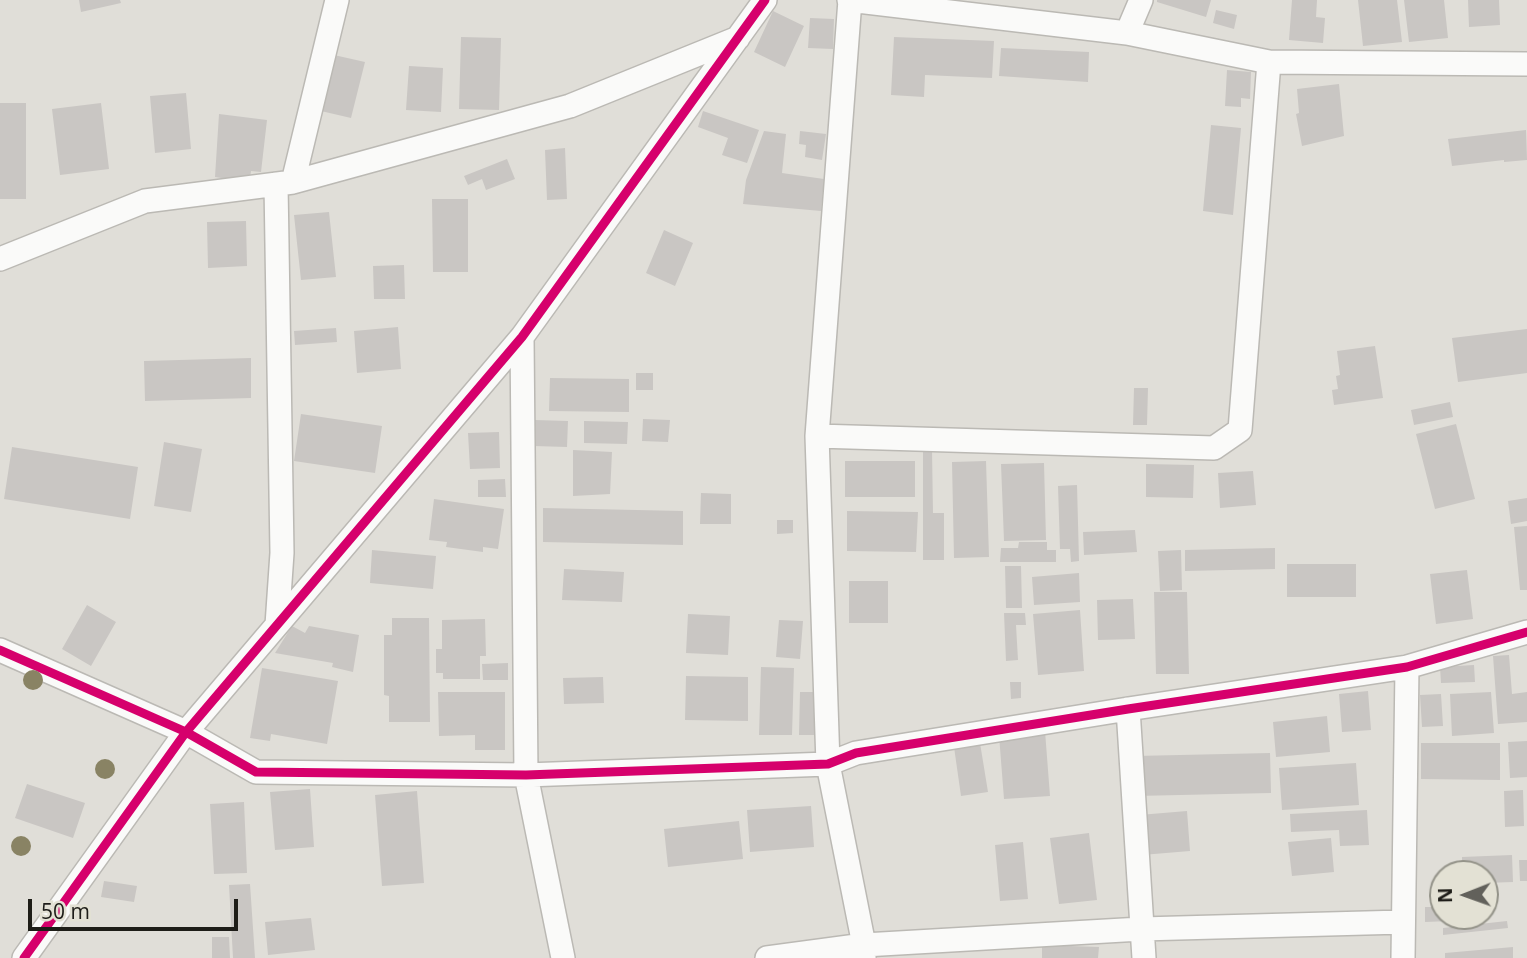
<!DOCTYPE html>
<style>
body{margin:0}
#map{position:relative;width:1527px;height:958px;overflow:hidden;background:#e0ded8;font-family:"Open Sans",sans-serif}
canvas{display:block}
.north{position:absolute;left:1429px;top:860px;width:70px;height:70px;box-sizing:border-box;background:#e3e1d4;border:2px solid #949389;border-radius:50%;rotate:269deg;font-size:19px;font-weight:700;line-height:28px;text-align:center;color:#1e1d18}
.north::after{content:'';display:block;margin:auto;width:24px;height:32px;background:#62615b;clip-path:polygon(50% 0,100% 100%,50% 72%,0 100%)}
.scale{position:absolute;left:28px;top:899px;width:210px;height:32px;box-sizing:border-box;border:4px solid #1e1d18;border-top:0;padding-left:9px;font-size:21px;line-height:24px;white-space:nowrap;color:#1e1d18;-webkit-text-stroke:5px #e3e1d4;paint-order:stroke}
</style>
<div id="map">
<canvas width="1527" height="958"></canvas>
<div class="north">N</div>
<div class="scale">50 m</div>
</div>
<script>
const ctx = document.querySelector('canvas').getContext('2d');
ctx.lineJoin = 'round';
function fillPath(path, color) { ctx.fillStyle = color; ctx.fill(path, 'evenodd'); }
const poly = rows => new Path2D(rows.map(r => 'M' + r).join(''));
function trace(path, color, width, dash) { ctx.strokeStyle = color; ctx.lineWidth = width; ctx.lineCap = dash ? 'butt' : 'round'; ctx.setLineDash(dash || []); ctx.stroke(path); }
fillPath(poly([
 [79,0,120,0,121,3,81,12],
 [1157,0,1211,0,1206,17,1157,2],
 [1292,0,1317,0,1316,17,1325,18,1323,43,1289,40],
 [1358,0,1397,0,1402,42,1363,46],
 [1404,0,1444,0,1448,38,1409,42],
 [1468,0,1499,0,1500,25,1469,27],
 [1216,10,1237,15,1234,29,1213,23],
 [773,11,804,26,785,67,754,52],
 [810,18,834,19,833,49,808,48],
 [461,37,501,38,499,110,459,109],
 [894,37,994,41,992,78,925,75,924,97,891,95],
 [1001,48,1089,52,1088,82,999,76],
 [334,55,365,62,351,118,321,111],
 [409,66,443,68,441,112,406,110],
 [1227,70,1251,72,1250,99,1241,98,1241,107,1225,106],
 [1339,84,1344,136,1302,146,1296,114,1299,113,1297,89],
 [186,93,191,149,155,153,150,96],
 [0,103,26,103,26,199,0,199],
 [101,103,109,169,60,175,52,109],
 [703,111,759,130,747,163,722,155,728,138,698,127],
 [219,114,267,120,261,172,251,171,249,186,221,183,221,178,215,177],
 [1211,125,1241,128,1233,215,1203,211],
 [1526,130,1527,160,1504,162,1504,160,1452,166,1448,139],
 [764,131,786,134,782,173,824,179,821,211,743,204,746,180],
 [800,131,826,134,822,160,805,157,806,145,799,144],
 [565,148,567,199,547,200,545,150],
 [507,159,515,179,486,190,482,179,468,185,464,176],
 [432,199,468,199,468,272,433,272],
 [329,212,336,277,301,280,294,215],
 [246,221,247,266,208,268,207,222],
 [664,230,693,243,675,286,646,273],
 [404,265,405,299,374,299,373,266],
 [398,327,401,369,357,373,354,331],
 [336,328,337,342,295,345,294,331],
 [1527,329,1527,373,1458,382,1452,338],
 [1375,346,1383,398,1334,405,1332,390,1338,389,1336,376,1340,375,1337,351],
 [251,358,251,398,145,401,144,361],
 [636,373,653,373,653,390,636,390],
 [550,378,629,379,629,412,549,411],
 [1134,388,1148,388,1147,425,1133,425],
 [1450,402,1453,417,1414,425,1411,410],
 [301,414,382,426,375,473,294,461],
 [643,419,670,420,668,442,642,441],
 [535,420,568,421,567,447,534,446],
 [584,421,628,422,627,444,584,443],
 [1456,424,1475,499,1435,509,1416,434],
 [499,432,500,468,470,469,468,433],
 [164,442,202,449,191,512,154,506],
 [12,447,138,467,130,519,4,499],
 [573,450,612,452,610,494,573,496],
 [923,450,932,450,933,513,944,513,944,560,923,560],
 [845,461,915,461,915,497,845,497],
 [986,461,989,557,954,558,952,462],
 [1044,463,1046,540,1004,541,1001,464],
 [1146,464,1194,465,1193,498,1146,497],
 [1253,471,1256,505,1220,508,1218,473],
 [505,479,506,497,478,497,478,480],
 [1077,485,1079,561,1071,562,1070,549,1060,549,1058,486],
 [701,493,731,494,731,524,700,524],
 [1527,498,1527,521,1511,524,1508,501],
 [434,499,504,509,498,549,483,547,483,552,446,547,447,542,429,540],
 [543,508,683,511,683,545,543,542],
 [847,511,918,512,916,552,847,551],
 [777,520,793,520,793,533,777,534],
 [1527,526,1527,590,1520,590,1514,527],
 [1135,530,1137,552,1084,555,1083,532],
 [1019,542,1047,542,1047,550,1056,550,1056,562,1000,562,1001,548,1018,548],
 [1275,548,1275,569,1185,571,1185,550],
 [372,550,436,556,433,589,370,583],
 [1181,550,1182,590,1160,591,1158,551],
 [1287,564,1356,564,1356,597,1287,597],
 [1005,566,1021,566,1022,608,1006,608],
 [564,569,624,572,622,602,562,600],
 [1467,570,1473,619,1436,624,1430,574],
 [1079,573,1080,602,1034,605,1032,577],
 [849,581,888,581,888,623,849,623],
 [1154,592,1187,592,1189,674,1156,674],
 [1133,599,1135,639,1098,640,1097,600],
 [87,605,116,622,91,666,62,649],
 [1080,610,1084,671,1038,675,1033,614],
 [1004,613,1025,613,1026,625,1016,625,1018,660,1006,661],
 [688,614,730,616,728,655,686,653],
 [392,618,429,618,430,722,389,722,389,696,384,695,384,635,392,635],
 [485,619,486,656,480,656,480,679,443,679,443,673,436,673,436,649,442,649,442,620],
 [779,620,803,621,800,659,776,657],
 [292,626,305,633,309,626,359,635,353,672,332,667,333,663,275,653],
 [1509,655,1512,694,1527,692,1527,722,1498,724,1493,656],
 [508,663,508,680,483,680,482,664],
 [1474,665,1475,682,1441,683,1440,667],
 [761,667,794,668,792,735,759,735],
 [262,668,338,681,327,744,271,734,270,741,250,738],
 [686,676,748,677,748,721,685,720],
 [603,677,604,703,564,704,563,678],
 [1010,682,1021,682,1021,698,1011,699],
 [1368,691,1371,730,1342,732,1339,694],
 [438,692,505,692,505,750,475,750,475,735,439,736],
 [800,692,817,692,817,735,799,735],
 [1491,692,1494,733,1452,736,1450,694],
 [1441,694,1443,726,1422,727,1420,695],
 [1327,716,1330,752,1276,757,1273,722],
 [1045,731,1050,796,1004,799,999,735],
 [1527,741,1527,777,1510,778,1508,742],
 [980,743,988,792,961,796,954,747],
 [1421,743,1500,743,1500,780,1421,779],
 [1270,753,1271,793,1135,796,1135,756],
 [1356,763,1359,805,1282,810,1279,768],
 [27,784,85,803,73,838,15,818],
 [310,789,314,847,275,850,270,792],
 [1523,790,1524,826,1505,827,1504,791],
 [417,791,424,883,382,886,375,795],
 [244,802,247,873,214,874,210,804],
 [811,806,814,847,750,852,747,810],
 [1367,810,1369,845,1340,846,1339,830,1291,832,1290,814],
 [1187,811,1190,851,1142,855,1139,815],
 [739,821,743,859,668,867,664,829],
 [1089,833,1097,900,1059,904,1050,838],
 [1331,838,1334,872,1292,876,1288,842],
 [1023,842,1028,899,1000,901,995,845],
 [1512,855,1513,882,1485,883,1485,874,1462,874,1462,857],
 [1519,860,1527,860,1527,881,1520,881],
 [104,881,137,886,134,902,101,897],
 [250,884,255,958,233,958,229,885],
 [1425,907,1443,907,1443,916,1450,916,1450,921,1425,922],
 [311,918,315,950,268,955,265,922],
 [1507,921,1508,928,1443,935,1443,928],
 [212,937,229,937,230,958,212,958],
 [1042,945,1099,947,1098,958,1042,958],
 [1513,947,1513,958,1445,958,1445,953]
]), '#c9c6c3');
const street = poly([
 [849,0,1127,33,1269,62,1527,64],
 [850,0,817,436,828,764,864,945,864,958],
 [1127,33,1141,0],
 [293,182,337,0],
 [276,184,282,553,277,625],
 [0,259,145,201,293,182,570,106,738,38],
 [522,337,526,775,563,958],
 [817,436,1214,448,1240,430,1269,62],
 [0,650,186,732,256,772,526,775,828,764,856,753,1128,709,1407,667,1527,632],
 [1128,709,1144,958],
 [24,958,186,732,522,337,765,0],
 [767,958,864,945,1141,929,1403,922],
 [1403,958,1407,667]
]);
trace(street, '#bbb9b4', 26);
trace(street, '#fafaf9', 23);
trace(poly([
 [0,650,186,732,256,772,526,775,828,764,856,753,1128,709,1407,667,1527,632],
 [24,958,186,732,522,337,765,0]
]), '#d6006c', 9);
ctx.fillStyle = '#898364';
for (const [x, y] of [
 [33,680],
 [105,769],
 [21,846]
]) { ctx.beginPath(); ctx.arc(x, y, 10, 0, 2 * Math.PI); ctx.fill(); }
</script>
